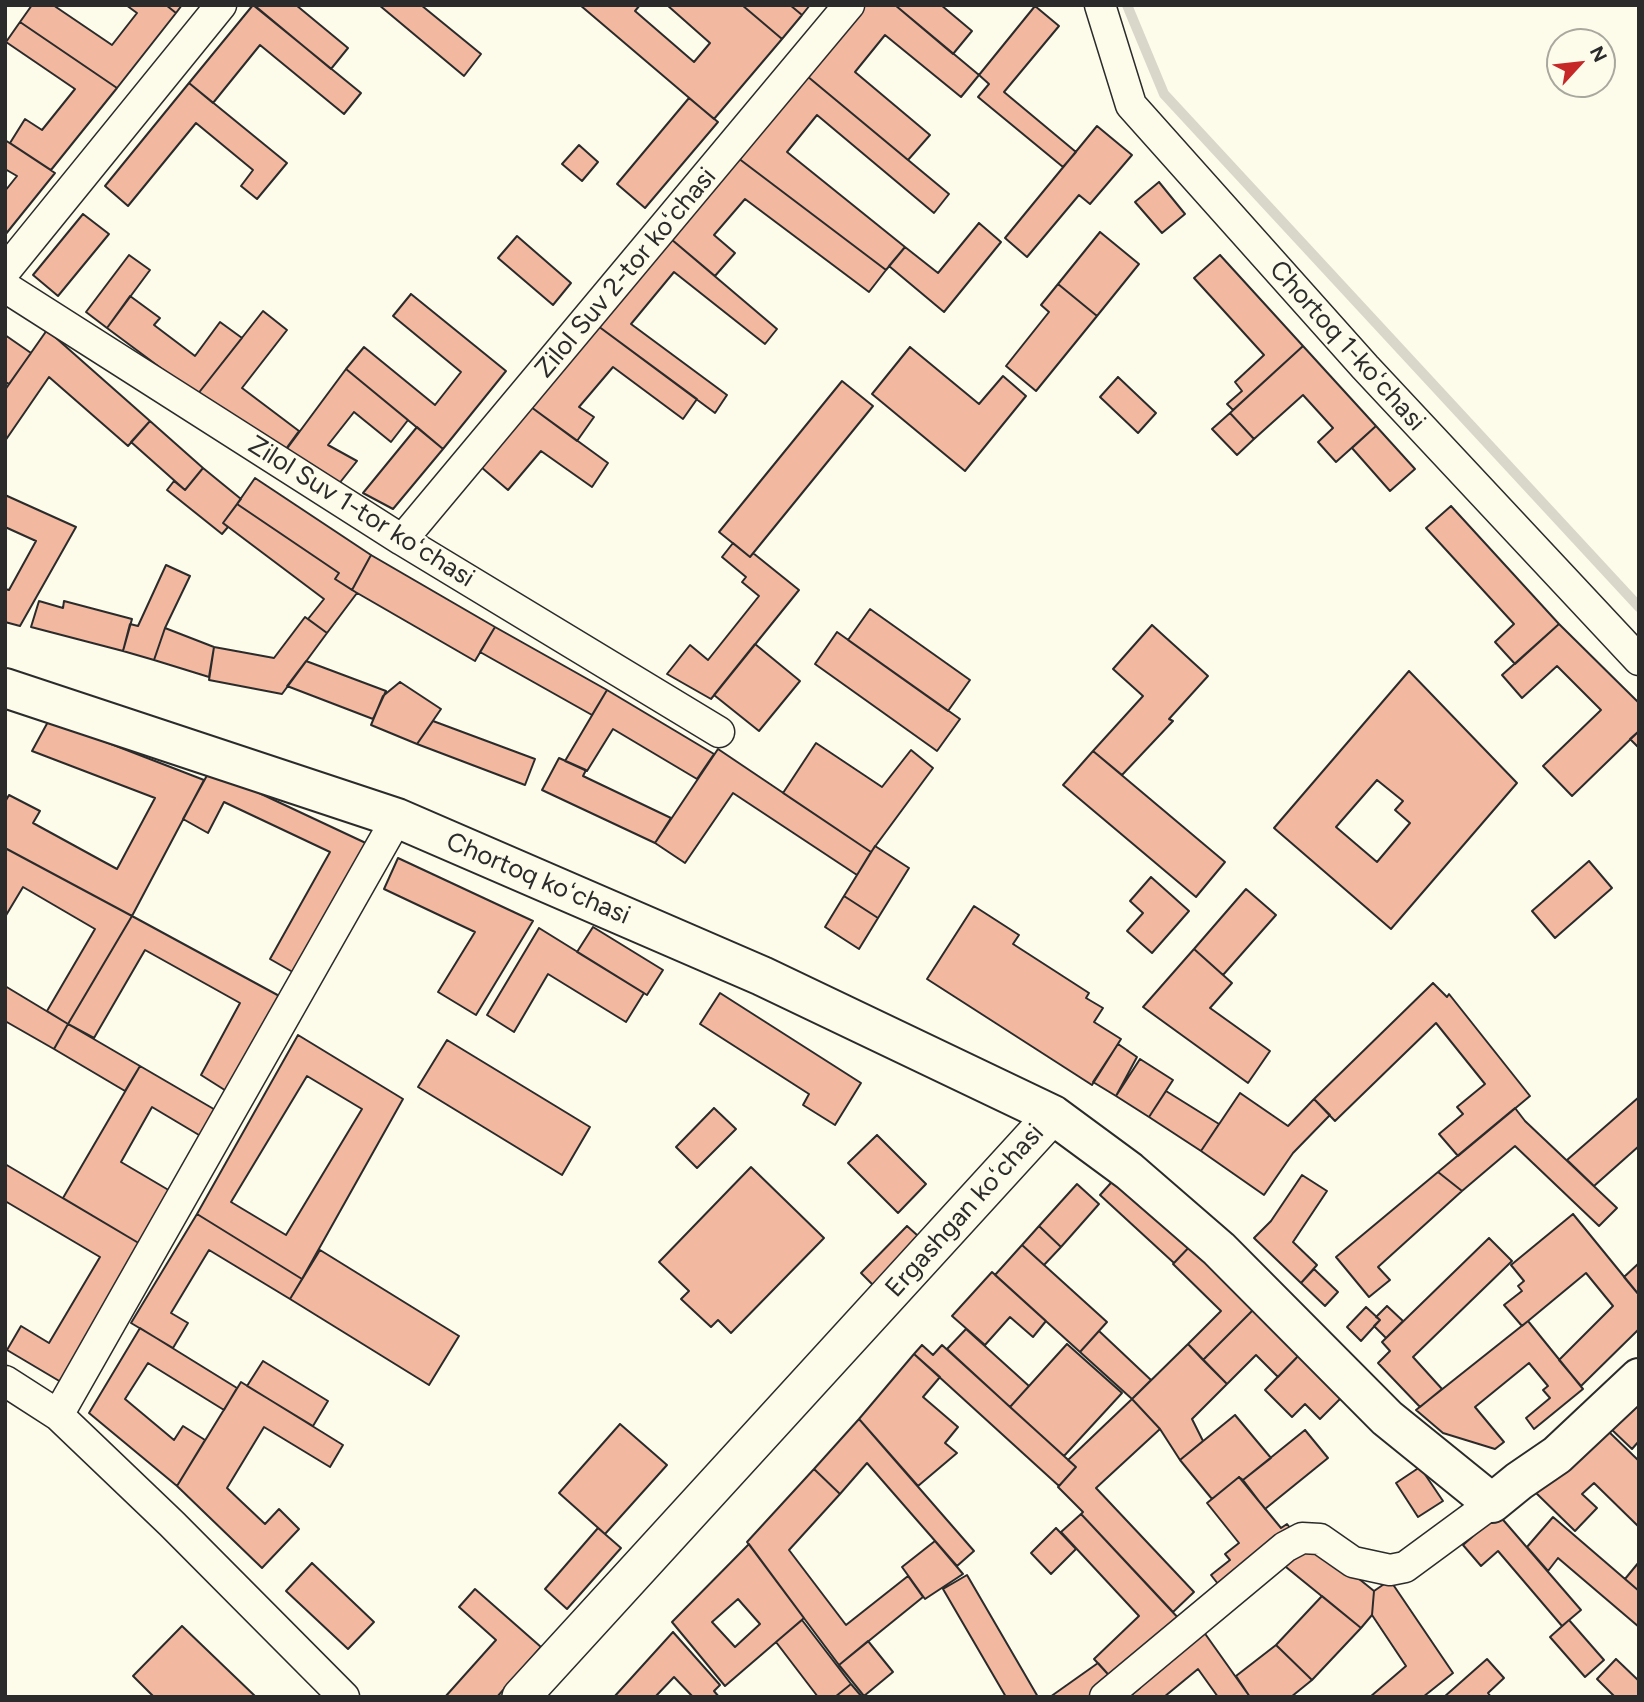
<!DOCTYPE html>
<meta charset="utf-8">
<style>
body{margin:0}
#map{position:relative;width:1644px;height:1702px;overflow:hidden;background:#fdfbea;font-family:Figtree,sans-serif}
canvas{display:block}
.frame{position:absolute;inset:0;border:7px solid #2b2b2b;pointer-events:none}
.north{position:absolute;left:1546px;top:28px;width:70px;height:70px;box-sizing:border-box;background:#fdfbea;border:2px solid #a9a89e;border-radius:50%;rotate:63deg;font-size:19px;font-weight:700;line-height:28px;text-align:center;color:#2b2b2b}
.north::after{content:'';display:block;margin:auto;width:24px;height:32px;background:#c62828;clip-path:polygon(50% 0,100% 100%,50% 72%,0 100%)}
</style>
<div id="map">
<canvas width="1644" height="1702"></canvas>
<div class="frame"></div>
<div class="north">N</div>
</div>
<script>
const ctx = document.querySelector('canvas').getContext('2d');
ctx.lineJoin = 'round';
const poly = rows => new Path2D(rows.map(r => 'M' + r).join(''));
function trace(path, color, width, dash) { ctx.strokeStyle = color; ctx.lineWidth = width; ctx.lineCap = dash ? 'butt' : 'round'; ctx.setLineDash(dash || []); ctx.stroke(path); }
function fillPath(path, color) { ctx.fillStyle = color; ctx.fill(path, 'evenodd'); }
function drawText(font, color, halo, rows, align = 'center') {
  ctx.font = font + ' Figtree,sans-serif'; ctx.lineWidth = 5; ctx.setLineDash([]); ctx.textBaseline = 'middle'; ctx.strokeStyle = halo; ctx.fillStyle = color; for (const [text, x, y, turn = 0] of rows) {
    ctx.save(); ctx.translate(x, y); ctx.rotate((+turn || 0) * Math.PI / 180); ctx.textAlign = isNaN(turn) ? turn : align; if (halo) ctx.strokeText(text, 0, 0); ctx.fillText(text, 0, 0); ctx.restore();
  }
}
trace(poly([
 [1127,5,1164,94,1639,607]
]), '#d8d7c9', 10);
const building = poly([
 [32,5,53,5,112,45,137,13,126,5,166,5,176,13,117,88,20,22,32,5],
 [166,5,182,5,176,13,166,5],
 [253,5,361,93,344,114,260,45,213,103,189,83,253,5],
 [254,5,296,5,348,48,331,69,254,5],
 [379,5,421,5,481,54,464,76,379,5],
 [580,5,640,5,635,11,694,62,710,43,667,5,742,5,782,39,714,119,580,5],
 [742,5,790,5,802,15,782,39,742,5],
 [790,5,810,5,802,15,790,5],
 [865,5,895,5,979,75,961,97,885,35,855,72,930,135,908,160,807,76,865,5],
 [895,5,941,5,972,31,953,54,895,5],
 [1035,6,1059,26,1004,92,1076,152,1063,167,978,97,989,84,979,75,1035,6],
 [20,22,117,88,51,170,10,143,25,119,42,130,75,89,6,42,20,22],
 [807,76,949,194,934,213,817,115,787,152,905,247,886,270,738,158,807,76],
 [189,83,287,163,257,199,241,186,253,170,196,123,128,206,105,186,189,83],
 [689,98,718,122,645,208,617,184,689,98],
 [1097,126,1132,155,1090,204,1079,195,1027,257,1005,238,1097,126],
 [5,140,55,173,5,235,5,191,17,176,5,169,5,140],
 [579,145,598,162,582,181,562,164,579,145],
 [738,158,886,270,869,292,745,199,714,235,735,253,715,276,671,239,738,158],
 [1159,182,1185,214,1162,233,1135,202,1159,182],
 [83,214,109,234,58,296,33,275,83,214],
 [979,223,1001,242,944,312,889,266,905,247,938,273,979,223],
 [1100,232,1139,264,1097,316,1058,284,1100,232],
 [517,236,571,283,553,305,498,258,517,236],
 [671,239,777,329,765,344,674,272,631,324,727,395,715,413,598,326,671,239],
 [129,255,150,270,107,328,86,312,129,255],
 [1220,255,1303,346,1233,410,1227,404,1242,391,1235,382,1264,355,1194,278,1220,255],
 [1058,284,1097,316,1036,391,1006,366,1049,312,1041,305,1058,284],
 [411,294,506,371,443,449,346,369,364,347,435,405,461,372,393,316,411,294],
 [130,296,160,318,154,325,195,356,220,322,242,338,197,395,107,328,130,296],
 [263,311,287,330,242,388,299,431,280,457,197,395,263,311],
 [598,326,697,399,683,419,613,367,579,407,594,417,577,441,531,407,598,326],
 [47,330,150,421,128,446,49,377,5,441,5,390,47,330],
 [5,335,31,353,9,384,5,382,5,335],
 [1303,346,1376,426,1336,462,1318,442,1333,428,1303,395,1254,439,1230,413,1303,346],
 [910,347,979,404,1003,376,1026,396,965,471,872,394,910,347],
 [346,369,408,420,391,442,354,412,328,445,357,461,338,485,283,454,346,369],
 [1118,377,1156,413,1138,433,1100,397,1118,377],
 [842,381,873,406,750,557,719,532,842,381],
 [531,407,608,463,592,487,541,451,508,490,481,467,531,407],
 [1230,413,1254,439,1237,455,1212,429,1230,413],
 [150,421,203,468,185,490,131,442,150,421],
 [1376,426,1415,469,1390,491,1352,448,1376,426],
 [417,427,443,449,393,509,363,493,417,427],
 [203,468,241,499,223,523,228,527,222,534,167,490,174,481,185,490,203,468],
 [255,478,371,555,352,590,335,579,339,573,237,504,255,478],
 [5,495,76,527,20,626,5,622,5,589,9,590,36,541,5,527,5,495],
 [237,504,339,573,335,579,357,593,327,633,308,619,324,599,223,523,237,504],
 [1451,506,1559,624,1515,664,1495,642,1514,624,1426,528,1451,506],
 [733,543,750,557,753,553,799,590,711,699,667,674,690,645,708,660,759,596,742,582,746,577,722,557,733,543],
 [371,555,495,627,475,661,352,590,371,555],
 [166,565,190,576,165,628,154,660,123,651,130,624,138,626,166,565],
 [39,601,63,608,64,601,132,619,123,651,31,627,39,601],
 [870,609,970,680,948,711,848,640,870,609],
 [305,617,327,633,282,694,209,680,214,647,274,658,305,617],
 [1559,624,1639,703,1639,731,1572,796,1543,766,1601,710,1557,666,1522,698,1502,675,1559,624],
 [1152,625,1208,676,1169,719,1173,721,1122,775,1093,751,1143,696,1113,669,1152,625],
 [495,627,607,690,592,715,480,652,495,627],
 [165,628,214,647,209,677,154,660,165,628],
 [837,632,960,719,937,751,815,664,837,632],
 [755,644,800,681,759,731,714,695,755,644],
 [306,661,386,691,373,719,287,686,306,661],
 [1409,671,1517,783,1391,929,1274,828,1409,671],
 [1377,780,1403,801,1395,810,1410,823,1377,862,1336,827,1377,780],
 [400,682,441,709,417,744,371,725,383,696,400,682],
 [607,690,714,754,697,779,613,729,587,771,565,761,607,690],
 [49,720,204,780,132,916,5,848,5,802,9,795,40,811,33,823,117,869,155,798,32,751,49,720],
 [433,721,535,759,525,785,417,744,433,721],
 [1639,731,1639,748,1630,739,1639,731],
 [816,743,882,787,911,750,933,768,871,852,783,793,816,743],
 [718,749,871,852,857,875,733,793,685,863,655,843,718,749],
 [1093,751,1225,862,1196,897,1063,785,1093,751],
 [559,758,586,770,583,776,671,818,655,843,542,790,559,758],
 [210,770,370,845,298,975,270,959,330,852,224,802,208,833,183,819,210,770],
 [875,846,909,868,878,918,844,896,875,846],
 [5,848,132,916,68,1024,47,1011,95,929,23,887,5,917,5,848],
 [398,858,533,921,476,1015,438,992,475,932,384,889,398,858],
 [1589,861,1612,888,1555,938,1532,911,1589,861],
 [1151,877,1189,911,1152,953,1127,931,1143,913,1130,901,1151,877],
 [1246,889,1276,915,1223,975,1194,949,1246,889],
 [844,896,878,918,859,949,825,927,844,896],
 [974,906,1019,935,1013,944,1089,993,1086,998,1103,1008,1094,1022,1121,1039,1092,1085,927,979,974,906],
 [132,916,283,998,231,1094,201,1075,240,1003,145,950,94,1038,68,1024,132,916],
 [593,927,663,970,647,995,577,952,593,927],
 [539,928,644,993,626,1022,548,974,514,1032,487,1015,539,928],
 [1194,949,1232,983,1210,1008,1270,1051,1248,1083,1143,1007,1194,949],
 [1433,983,1447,997,1449,994,1530,1096,1458,1156,1439,1134,1463,1114,1457,1107,1485,1084,1436,1023,1335,1121,1314,1099,1433,983],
 [5,986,68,1024,54,1049,5,1021,5,986],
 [720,993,861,1083,835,1125,803,1105,809,1094,700,1024,720,993],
 [68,1024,140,1066,125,1091,54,1049,68,1024],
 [298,1035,403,1099,302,1279,197,1214,298,1035],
 [307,1076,362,1109,286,1235,231,1202,307,1076],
 [447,1040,590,1127,562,1175,418,1087,447,1040],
 [1118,1044,1137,1057,1116,1096,1093,1082,1118,1044],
 [1140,1059,1173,1080,1149,1117,1116,1096,1140,1059],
 [140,1066,224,1115,209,1141,152,1107,121,1162,177,1195,147,1248,63,1198,140,1066],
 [1166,1091,1219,1124,1201,1151,1149,1117,1166,1091],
 [1240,1093,1288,1126,1314,1099,1330,1115,1293,1153,1264,1195,1201,1151,1240,1093],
 [1639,1097,1639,1146,1594,1186,1567,1160,1639,1097],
 [714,1108,736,1129,697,1168,676,1147,714,1108],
 [1515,1108,1525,1121,1617,1208,1599,1226,1515,1146,1462,1191,1438,1172,1515,1108],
 [877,1135,926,1184,898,1213,848,1163,877,1135],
 [5,1164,147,1248,66,1385,7,1350,21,1326,49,1343,100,1257,5,1201,5,1164],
 [751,1167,824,1238,731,1333,718,1320,711,1327,681,1299,689,1291,659,1262,751,1167],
 [1438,1172,1462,1191,1378,1267,1390,1280,1369,1297,1336,1257,1438,1172],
 [1119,1174,1194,1242,1174,1263,1100,1195,1119,1174],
 [1302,1175,1327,1191,1293,1242,1317,1265,1301,1283,1254,1238,1271,1221,1302,1175],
 [1077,1184,1099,1204,1061,1247,1039,1226,1077,1184],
 [197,1214,302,1279,290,1299,209,1250,171,1313,188,1323,173,1348,131,1323,197,1214],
 [1573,1214,1639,1295,1639,1329,1581,1386,1559,1360,1613,1306,1586,1273,1522,1326,1504,1305,1522,1291,1518,1286,1524,1281,1511,1265,1573,1214],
 [907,1226,927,1244,880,1292,861,1273,907,1226],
 [1039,1226,1061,1247,1044,1265,1022,1245,1039,1226],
 [1489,1238,1512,1261,1413,1357,1442,1389,1420,1407,1378,1363,1390,1351,1382,1342,1489,1238],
 [1194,1242,1258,1305,1203,1360,1188,1344,1221,1311,1173,1264,1194,1242],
 [1022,1245,1107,1322,1080,1352,995,1275,1022,1245],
 [320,1250,459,1336,429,1385,290,1299,320,1250],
 [1639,1263,1639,1295,1624,1277,1639,1263],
 [1314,1269,1338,1292,1325,1306,1301,1283,1314,1269],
 [992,1272,1046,1321,1033,1337,1010,1317,985,1345,952,1316,992,1272],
 [1258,1305,1303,1351,1278,1377,1256,1355,1227,1384,1203,1360,1258,1305],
 [1387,1306,1403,1321,1386,1338,1374,1326,1380,1320,1376,1317,1387,1306],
 [1366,1307,1380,1320,1361,1341,1347,1327,1366,1307],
 [1528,1321,1583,1389,1534,1429,1526,1418,1550,1398,1543,1390,1548,1386,1529,1363,1475,1407,1504,1442,1495,1449,1443,1433,1416,1410,1528,1321],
 [140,1328,237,1388,224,1410,148,1363,125,1399,174,1440,183,1426,205,1440,177,1486,89,1413,140,1328],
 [966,1329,1029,1386,1010,1407,947,1349,966,1329],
 [1099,1331,1151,1380,1132,1399,1080,1352,1099,1331],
 [1067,1344,1122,1393,1064,1456,1010,1407,1067,1344],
 [1188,1344,1227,1384,1192,1419,1203,1441,1180,1460,1160,1429,1132,1399,1188,1344],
 [922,1345,933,1355,942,1345,1076,1467,1059,1486,914,1354,922,1345],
 [1303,1351,1346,1393,1320,1419,1305,1404,1292,1417,1265,1390,1303,1351],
 [914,1354,940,1377,923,1397,958,1427,945,1443,957,1453,918,1486,859,1419,914,1354],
 [263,1361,328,1401,313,1426,247,1386,263,1361],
 [241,1382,343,1445,330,1467,264,1427,227,1488,265,1524,279,1509,299,1529,262,1568,177,1486,241,1382],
 [1639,1394,1639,1441,1632,1449,1609,1427,1639,1394],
 [1132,1399,1160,1429,1096,1488,1194,1592,1173,1612,1081,1514,1083,1512,1058,1487,1076,1467,1068,1460,1132,1399],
 [1235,1415,1271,1458,1243,1480,1239,1477,1212,1499,1180,1460,1235,1415],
 [859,1419,974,1551,957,1566,867,1463,840,1494,814,1469,859,1419],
 [620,1424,667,1465,605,1534,559,1493,620,1424],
 [1305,1430,1328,1458,1265,1509,1243,1480,1305,1430],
 [1607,1430,1639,1461,1639,1527,1594,1483,1582,1494,1597,1508,1575,1531,1533,1490,1607,1430],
 [1420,1467,1443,1501,1418,1517,1396,1483,1420,1467],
 [814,1469,840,1494,789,1550,846,1625,908,1576,923,1597,839,1665,747,1542,814,1469],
 [1239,1477,1281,1528,1287,1524,1295,1534,1222,1589,1211,1575,1230,1560,1225,1554,1239,1543,1207,1503,1239,1477],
 [1081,1514,1181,1621,1116,1683,1094,1659,1139,1616,1061,1532,1081,1514],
 [1498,1514,1581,1610,1562,1626,1498,1551,1481,1566,1463,1545,1498,1514],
 [1553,1517,1639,1591,1639,1627,1558,1558,1548,1571,1527,1547,1553,1517],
 [598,1528,621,1548,567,1609,545,1589,598,1528],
 [1056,1528,1076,1549,1051,1574,1031,1553,1056,1528],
 [935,1541,963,1574,925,1599,902,1567,935,1541],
 [749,1544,804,1618,725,1686,672,1622,749,1544],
 [738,1599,760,1624,735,1647,712,1622,738,1599],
 [1317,1545,1374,1591,1372,1615,1361,1628,1281,1563,1317,1545],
 [1639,1562,1639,1591,1625,1579,1639,1562],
 [312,1563,374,1622,348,1649,286,1591,312,1563],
 [967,1575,1038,1697,1006,1697,943,1589,967,1575],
 [1390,1580,1453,1673,1423,1697,1370,1697,1406,1666,1372,1615,1374,1591,1390,1580],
 [475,1589,541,1647,497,1697,445,1697,496,1640,459,1607,475,1589],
 [1322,1596,1361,1628,1312,1680,1276,1645,1322,1596],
 [802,1620,851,1684,835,1697,818,1697,776,1642,802,1620],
 [1569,1620,1604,1660,1585,1677,1550,1637,1569,1620],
 [182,1626,256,1697,154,1697,133,1676,182,1626],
 [1201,1628,1250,1697,1218,1697,1198,1669,1164,1697,1129,1697,1140,1688,1134,1681,1201,1628],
 [673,1632,720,1685,714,1691,719,1697,693,1697,674,1677,655,1697,614,1697,673,1632],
 [868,1641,893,1672,864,1696,839,1665,868,1641],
 [1276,1645,1312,1680,1291,1697,1250,1697,1236,1676,1276,1645],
 [1487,1659,1504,1678,1488,1693,1491,1697,1444,1697,1487,1659],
 [1616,1659,1639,1681,1639,1697,1615,1697,1597,1679,1616,1659],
 [1098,1663,1115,1682,1094,1697,1050,1697,1098,1663],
 [851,1684,862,1697,835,1697,851,1684]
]);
fillPath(building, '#f2b8a0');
trace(building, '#2b2b2b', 2);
const minor = poly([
 [1100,5,1131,105,1365,367,1639,660],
 [5,271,221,5],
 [5,287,402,540,719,732],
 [402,540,849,5],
 [5,1381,58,1415,172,1524,344,1697],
 [58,1415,397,818],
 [1105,1697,1285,1547,1302,1538,1320,1539,1353,1562,1390,1570,1405,1567,1492,1503]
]);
const tertiary = poly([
 [521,1697,1053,1115]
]);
const secondary = poly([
 [5,688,397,818,762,976,1053,1115,1129,1171,1219,1249,1387,1418,1492,1503,1519,1481,1557,1455,1639,1378]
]);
trace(minor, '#2b2b2b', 33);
trace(tertiary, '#2b2b2b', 40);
trace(secondary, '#2b2b2b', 42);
trace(minor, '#fdfbea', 30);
trace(tertiary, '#fdfbea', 37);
trace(secondary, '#fdfbea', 38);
drawText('26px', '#2b2b2b', '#fdfbea', [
 ["Zilol Suv 2-tor koʻchasi",626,273,-50],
 ["Chortoq 1-koʻchasi",1347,346,48],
 ["Zilol Suv 1-tor koʻchasi",361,512,32],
 ["Chortoq koʻchasi",538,879,23],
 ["Ergashgan koʻchasi",965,1211,-48]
]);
</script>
